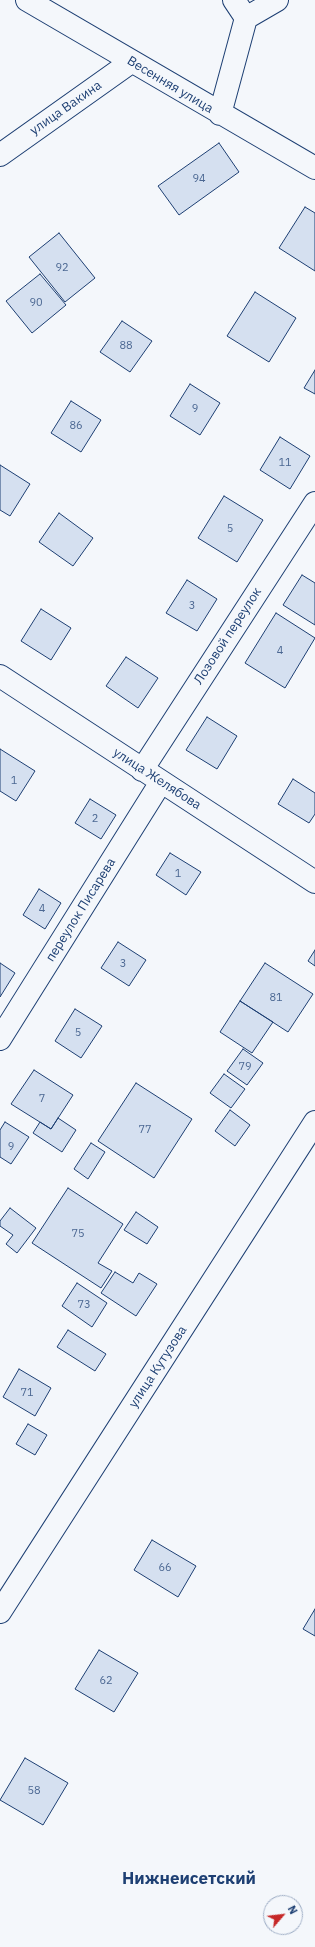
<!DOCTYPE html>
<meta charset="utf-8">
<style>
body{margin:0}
#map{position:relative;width:315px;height:1947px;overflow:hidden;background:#f4f7fb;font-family:"IBM Plex Sans",sans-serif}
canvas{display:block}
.north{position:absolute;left:263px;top:1895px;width:40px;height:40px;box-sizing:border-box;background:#f4f7fb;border:1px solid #9eadc5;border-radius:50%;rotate:62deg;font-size:11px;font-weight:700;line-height:16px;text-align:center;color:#1d3f73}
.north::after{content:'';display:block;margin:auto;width:14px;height:18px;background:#c62828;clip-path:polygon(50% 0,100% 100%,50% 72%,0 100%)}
</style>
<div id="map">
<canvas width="315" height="1947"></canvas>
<div class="north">N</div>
</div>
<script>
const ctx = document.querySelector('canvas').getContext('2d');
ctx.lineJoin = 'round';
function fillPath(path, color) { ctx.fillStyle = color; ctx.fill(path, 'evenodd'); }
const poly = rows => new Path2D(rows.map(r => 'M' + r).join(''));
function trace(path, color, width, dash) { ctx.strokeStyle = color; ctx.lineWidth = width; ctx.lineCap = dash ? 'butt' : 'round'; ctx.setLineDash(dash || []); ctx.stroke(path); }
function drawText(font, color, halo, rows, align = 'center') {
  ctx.font = font + ' "IBM Plex Sans",sans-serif'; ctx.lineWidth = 3; ctx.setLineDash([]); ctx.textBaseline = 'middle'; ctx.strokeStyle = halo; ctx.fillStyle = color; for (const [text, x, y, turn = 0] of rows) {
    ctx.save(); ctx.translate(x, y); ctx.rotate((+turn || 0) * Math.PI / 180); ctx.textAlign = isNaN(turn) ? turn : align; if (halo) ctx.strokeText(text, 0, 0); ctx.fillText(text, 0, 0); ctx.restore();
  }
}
const building = poly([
 [219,143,239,172,179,215,158,186,219,143],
 [305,207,315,213,315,271,279,248,305,207],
 [59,233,95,278,65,302,29,257,59,233],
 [40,274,66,305,32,333,6,301,40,274],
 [255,292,296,318,269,362,227,336,255,292],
 [122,321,152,341,130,372,100,352,122,321],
 [315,370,315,394,304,388,315,370],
 [190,384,220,403,200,435,170,416,190,384],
 [71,401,101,420,81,452,51,433,71,401],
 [280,437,310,456,290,489,260,470,280,437],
 [0,465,30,484,10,516,0,510,0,465],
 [224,496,263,520,237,562,198,538,224,496],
 [59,513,93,538,73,566,39,542,59,513],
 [302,575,315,583,315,625,283,605,302,575],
 [187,580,217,599,197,631,166,613,187,580],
 [41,609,71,628,51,660,21,641,41,609],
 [276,613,315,638,285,688,245,663,276,613],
 [126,657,158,678,138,708,106,686,126,657],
 [207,717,237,736,217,769,186,750,207,717],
 [0,749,35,771,16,801,0,791,0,749],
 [293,779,315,793,315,814,309,823,278,804,293,779],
 [90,799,116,815,101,839,75,823,90,799],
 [170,853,201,872,186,895,156,875,170,853],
 [39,889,61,903,45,929,23,915,39,889],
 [118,942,146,960,129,986,101,968,118,942],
 [315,950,315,966,308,961,315,950],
 [0,963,15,973,0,997,0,963],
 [265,963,313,994,288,1032,240,1001,265,963],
 [240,1001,273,1022,252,1053,220,1032,240,1001],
 [75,1009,102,1026,81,1058,55,1041,75,1009],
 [243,1049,263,1063,247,1085,227,1071,243,1049],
 [34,1070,73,1095,51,1129,11,1104,34,1070],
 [224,1074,245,1089,231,1108,210,1093,224,1074],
 [136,1083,192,1119,154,1178,98,1141,136,1083],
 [230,1110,250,1125,235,1146,215,1131,230,1110],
 [58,1118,76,1130,62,1152,33,1133,40,1122,51,1129,58,1118],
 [5,1122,29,1137,11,1164,0,1157,0,1130,5,1122],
 [91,1143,105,1152,88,1179,74,1169,91,1143],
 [68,1188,123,1224,98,1263,112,1271,101,1288,32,1243,68,1188],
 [10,1208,36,1228,17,1253,6,1244,13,1235,0,1226,0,1221,10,1208],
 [136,1212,158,1227,147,1244,124,1230,136,1212],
 [115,1272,133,1283,139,1273,157,1284,136,1316,101,1293,115,1272],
 [77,1283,107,1303,92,1327,62,1306,77,1283],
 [68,1330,106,1354,95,1371,57,1347,68,1330],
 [19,1369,51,1388,35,1416,3,1397,19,1369],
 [28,1424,47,1435,35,1455,16,1444,28,1424],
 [152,1540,196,1566,178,1597,134,1570,152,1540],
 [315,1609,315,1636,303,1629,315,1609],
 [99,1650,138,1673,114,1712,75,1689,99,1650],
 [25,1758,68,1783,43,1825,0,1800,25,1758]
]);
fillPath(building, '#d5e0f0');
trace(building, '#1d3f73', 1);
const minor = poly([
 [27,0,315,168],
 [246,18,277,0],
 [220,114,246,18,234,0],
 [0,155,131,62],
 [0,676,315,882],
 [142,770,315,503],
 [0,1039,161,782],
 [0,1612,315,1122]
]);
trace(minor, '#1d3f73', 24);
trace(minor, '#f4f7fb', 22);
drawText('11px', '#4b6792', null, [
 ["94",199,179],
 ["92",62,268],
 ["90",36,303],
 ["88",126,346],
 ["9",195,409],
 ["86",76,426],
 ["11",285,463],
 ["5",230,529],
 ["3",192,606],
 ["4",280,651],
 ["1",14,781],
 ["2",95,819],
 ["1",178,874],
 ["4",42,909],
 ["3",123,964],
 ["81",276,998],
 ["5",78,1033],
 ["79",245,1067],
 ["7",42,1099],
 ["77",145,1130],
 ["9",11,1147],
 ["75",78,1234],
 ["73",84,1305],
 ["71",27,1393],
 ["66",165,1568],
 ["62",106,1681],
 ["58",34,1791]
]);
drawText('13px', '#1d3f73', '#f4f7fb', [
 ["Весенняя улица",170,85,31],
 ["улица Вакина",66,108,-35],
 ["Лозовой переулок",228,636,-57],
 ["улица Желябова",157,779,33],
 ["переулок Писарева",81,910,-58],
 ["улица Кутузова",158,1367,-57]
]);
drawText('bold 17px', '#1d3f73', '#f4f7fb', [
 ["Нижнеисетский",189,1879]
]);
</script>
